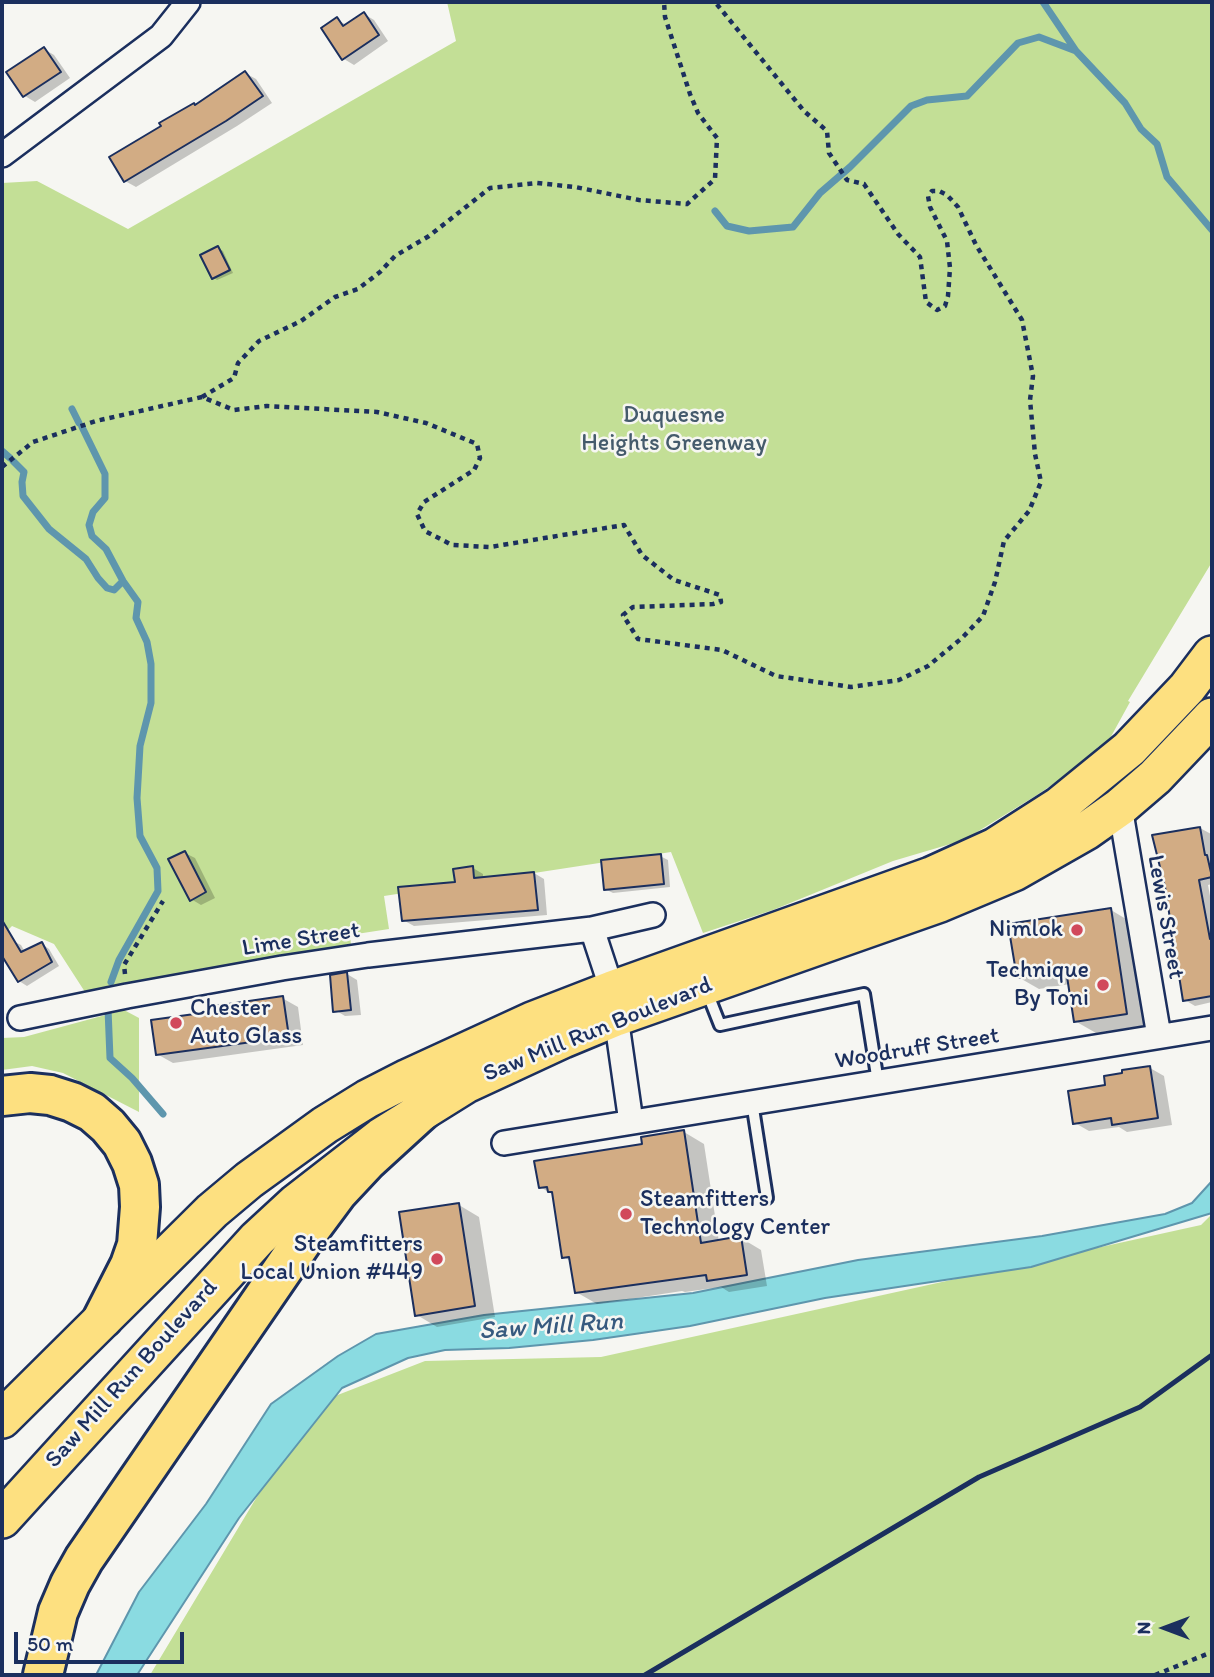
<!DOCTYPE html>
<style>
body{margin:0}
#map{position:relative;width:1214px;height:1677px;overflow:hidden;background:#f6f6f2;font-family:Itim,sans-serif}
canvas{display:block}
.frame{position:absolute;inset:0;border:4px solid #1b2f5e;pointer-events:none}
.north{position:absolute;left:1130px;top:1593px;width:70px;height:70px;-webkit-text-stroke:5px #f6f6f2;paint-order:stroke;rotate:270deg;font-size:19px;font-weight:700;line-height:28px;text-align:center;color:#1b2f5e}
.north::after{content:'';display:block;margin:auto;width:24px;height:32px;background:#1b2f5e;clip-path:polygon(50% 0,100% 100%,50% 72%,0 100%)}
.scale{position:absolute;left:14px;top:1632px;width:170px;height:32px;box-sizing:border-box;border:4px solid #1b2f5e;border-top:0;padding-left:9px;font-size:21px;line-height:24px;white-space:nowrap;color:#1b2f5e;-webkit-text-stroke:5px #f6f6f2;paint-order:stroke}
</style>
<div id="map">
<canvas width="1214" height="1677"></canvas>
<div class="frame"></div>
<div class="north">N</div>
<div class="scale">50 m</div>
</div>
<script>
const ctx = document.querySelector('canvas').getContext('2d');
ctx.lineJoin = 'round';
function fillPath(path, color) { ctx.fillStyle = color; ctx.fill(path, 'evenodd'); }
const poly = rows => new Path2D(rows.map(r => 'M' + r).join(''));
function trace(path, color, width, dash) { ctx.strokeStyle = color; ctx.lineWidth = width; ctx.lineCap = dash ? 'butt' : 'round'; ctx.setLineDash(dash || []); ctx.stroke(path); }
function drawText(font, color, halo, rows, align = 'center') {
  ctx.font = font + ' Itim,sans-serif'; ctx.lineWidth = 5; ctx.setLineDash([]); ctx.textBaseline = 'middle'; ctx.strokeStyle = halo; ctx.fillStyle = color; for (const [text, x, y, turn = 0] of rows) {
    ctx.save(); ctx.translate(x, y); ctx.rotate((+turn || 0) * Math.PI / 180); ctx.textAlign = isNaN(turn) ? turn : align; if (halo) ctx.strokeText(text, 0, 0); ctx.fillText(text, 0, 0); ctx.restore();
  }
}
fillPath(poly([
 [447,2,1212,2,1212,562,1128,701,1130,702,1108,742,1098,747,1089,760,1037,795,964,840,893,861,773,910,703,933,671,852,384,896,389,929,350,935,351,945,190,971,85,992,54,944,12,926,2,936,2,183,37,181,128,229,456,41],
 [124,1010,139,1018,139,1112,63,1073,32,1066,2,1070,2,1038,24,1037],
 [1212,1214,1212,1675,150,1675,312,1405,425,1361,601,1357,1201,1225]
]), '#c3df96');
const water = poly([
 [1212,1181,1212,1213,1031,1267,825,1298,690,1326,593,1340,509,1348,445,1350,408,1358,342,1388,239,1518,137,1675,96,1675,139,1592,206,1504,271,1404,338,1356,376,1334,484,1315,693,1293,858,1260,1042,1236,1165,1214,1192,1203,1212,1181]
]);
fillPath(water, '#8adbe1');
trace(water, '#5e96ad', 2);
fillPath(poly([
 [364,14,374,20,388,41,354,65,344,59,337,20,347,25],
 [44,49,54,55,70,78,35,102,25,96,9,72],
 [245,73,256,79,272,103,237,126,136,187,125,181,111,158,197,106],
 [218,248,223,251,233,273,217,280,213,277],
 [1200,828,1211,834,1212,841,1212,884,1208,885,1212,907,1212,1002,1195,1006,1185,1000,1166,887,1154,836],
 [185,853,195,858,215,898,201,905,191,899],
 [660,856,668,860,670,887,613,893,605,889],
 [473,868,483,874,483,879,534,873,544,879,547,915,414,926,403,920,457,884],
 [1111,910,1131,922,1147,1025,1096,1033,1075,1021,1070,984,1039,989,1018,977],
 [13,941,21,945,25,952,42,944,49,949,59,966,27,986,19,981,2,952,2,948],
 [347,974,357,980,361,1015,345,1016,335,1010,331,976],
 [282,998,298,1007,303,1045,173,1063,157,1054,211,1013],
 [1150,1068,1164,1076,1172,1125,1127,1132,1119,1127,1089,1131,1075,1123,1107,1086,1124,1075],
 [684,1132,704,1144,719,1242,741,1238,761,1250,767,1286,729,1292,721,1287,685,1292,682,1291,597,1304,576,1292,572,1262,564,1257,554,1195,540,1187,644,1146],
 [459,1205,479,1217,495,1317,437,1327,417,1315]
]), '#0003');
trace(poly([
 [1043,2,1076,51],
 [715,211,727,226,749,231,793,227,820,193,850,167,911,106,927,100,967,96,1018,43,1039,37,1076,51,1125,103,1141,129,1157,144,1167,177,1212,230],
 [72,409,79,423],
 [82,427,105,474,105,498,93,512,89,525,92,536,106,549,123,581,138,602,136,618,147,642,151,664,151,703,140,746,137,798,140,836,157,868,158,891,119,960,111,982],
 [2,451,10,458],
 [13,461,24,472,22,482,23,496,49,529,86,559,98,578,107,588,114,590,123,581],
 [108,1009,110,1058,132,1078,163,1114]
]), '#5e96ad', 7);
const building = poly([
 [364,12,379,35,342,60,321,28,337,17,343,26,364,12],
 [44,47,61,72,23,97,6,72,44,47],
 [245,71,263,96,226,121,124,182,109,157,161,126,159,123,194,103,195,105,245,71],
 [218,246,230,270,212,279,200,255,218,246],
 [1200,827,1205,855,1207,855,1212,877,1199,880,1210,939,1212,938,1212,996,1183,1001,1165,887,1152,835,1200,827],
 [185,851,206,892,190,901,168,859,185,851],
 [661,854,664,884,604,890,601,860,661,854],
 [473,866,474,878,534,872,538,910,402,921,398,887,455,882,453,869,473,866],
 [1111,908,1127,1014,1074,1022,1066,970,1017,978,1008,924,1111,908],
 [2,920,21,952,42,942,52,962,18,982,2,956,2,920],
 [347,972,351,1010,333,1012,330,975,347,972],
 [283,996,289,1037,156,1055,151,1020,209,1012,208,1007,283,996],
 [1150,1066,1158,1118,1112,1125,1111,1118,1073,1124,1068,1091,1105,1085,1104,1076,1122,1073,1122,1070,1150,1066],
 [684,1130,701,1243,741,1236,747,1275,707,1281,706,1275,575,1293,569,1257,562,1258,552,1192,548,1192,547,1187,539,1188,534,1161,642,1144,641,1137,684,1130],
 [459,1203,475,1306,415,1316,399,1212,459,1203]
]);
fillPath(building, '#d2ac84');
trace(building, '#1b2f5e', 2);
const service = poly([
 [707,992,720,1025,864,994,878,1082],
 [752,1102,767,1198]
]);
const minor = poly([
 [2,155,161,36,188,2],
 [1120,807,1159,1036],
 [592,929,612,990],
 [616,1017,631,1122],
 [20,1018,127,996,282,968,368,955,592,929,653,915],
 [504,1143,1212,1028]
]);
const trunk = poly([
 [2,1419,212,1211,249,1180,325,1125,367,1099,408,1078,532,1021,612,990,931,876,995,847,1059,806,1129,749,1187,688,1212,655],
 [2,1519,257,1239,296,1203,381,1137,466,1084,563,1039,616,1017,940,903,1014,872,1086,831,1120,807,1155,777,1212,717]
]);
const motorway = poly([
 [2,1096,30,1093,50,1095,72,1102,92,1112,108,1126,122,1143,132,1163,139,1185,140,1207,137,1245,130,1265,103,1318],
 [43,1675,58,1612,70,1584,84,1559,312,1227,338,1192,367,1161,425,1108]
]);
trace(service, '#1b2f5e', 16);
trace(minor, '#1b2f5e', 28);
trace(trunk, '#1b2f5e', 42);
trace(motorway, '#1b2f5e', 44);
trace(poly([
 [202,397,234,378,238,363,259,341,301,321,335,297,358,289,380,272,395,256,429,236,490,188,537,183,575,187,639,200,687,204,715,179,717,138,698,113,690,94,665,17,664,2],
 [2,467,33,442,96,421,202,397,234,410,267,406,377,412,426,423,477,444,480,458,474,470,424,502,417,514,425,531,452,545,490,547,624,525,642,555,674,580,720,595,721,602,713,604,633,607,623,615,638,639,722,650,776,676,851,687,899,680,928,666,962,638,983,616,995,582,1004,541,1029,511,1041,482,1035,454,1030,400,1033,376,1022,320,976,245,958,207,947,195,939,191,932,191,928,196,930,207,947,241,950,268,948,296,945,306,937,310,926,302,920,257,898,234,864,184,847,180,829,153,827,131,804,111,715,2],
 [125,974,124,965,163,901],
 [1155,1675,1212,1652]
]), '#1b2f5e', 4.5, [5, 5]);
trace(service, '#f6f6f2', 10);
trace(minor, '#f6f6f2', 23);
trace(trunk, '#fde080', 37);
trace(motorway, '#fde080', 38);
trace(poly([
 [645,1675,979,1477,1140,1407,1212,1355]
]), '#1b2f5e', 5);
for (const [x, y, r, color] of [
 [1077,930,7,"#d1495b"],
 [1103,985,7,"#d1495b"],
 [176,1023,7,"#d1495b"],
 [626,1214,7,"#d1495b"],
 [437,1259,7,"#d1495b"]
]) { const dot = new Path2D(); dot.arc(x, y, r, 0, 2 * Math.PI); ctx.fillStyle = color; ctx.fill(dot); trace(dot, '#f6f6f2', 2.5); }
drawText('24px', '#455b6c', '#f6f6f2', [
 ["Duquesne",674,416],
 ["Heights Greenway",674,444]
]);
drawText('24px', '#1b2f5e', '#f6f6f2', [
 ["Lewis Street",1165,917,80],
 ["Lime Street",301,940,-9],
 ["Saw Mill Run Boulevard",598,1030,-22],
 ["Woodruff Street",917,1049,-9],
 ["Saw Mill Run Boulevard",132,1374,-48]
]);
drawText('24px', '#1b2f5e', '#f6f6f2', [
 ["Nimlok",1063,930],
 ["Technique",1089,971],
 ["By Toni",1089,999],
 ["Chester",190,1009,"left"],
 ["Auto Glass",190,1037,"left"],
 ["Steamfitters",640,1200,"left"],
 ["Technology Center",640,1228,"left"],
 ["Steamfitters",423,1245],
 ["Local Union #449",423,1273]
], 'right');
drawText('italic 26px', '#375a7f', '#f6f6f2', [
 ["Saw Mill Run",551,1327,-4]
]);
</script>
